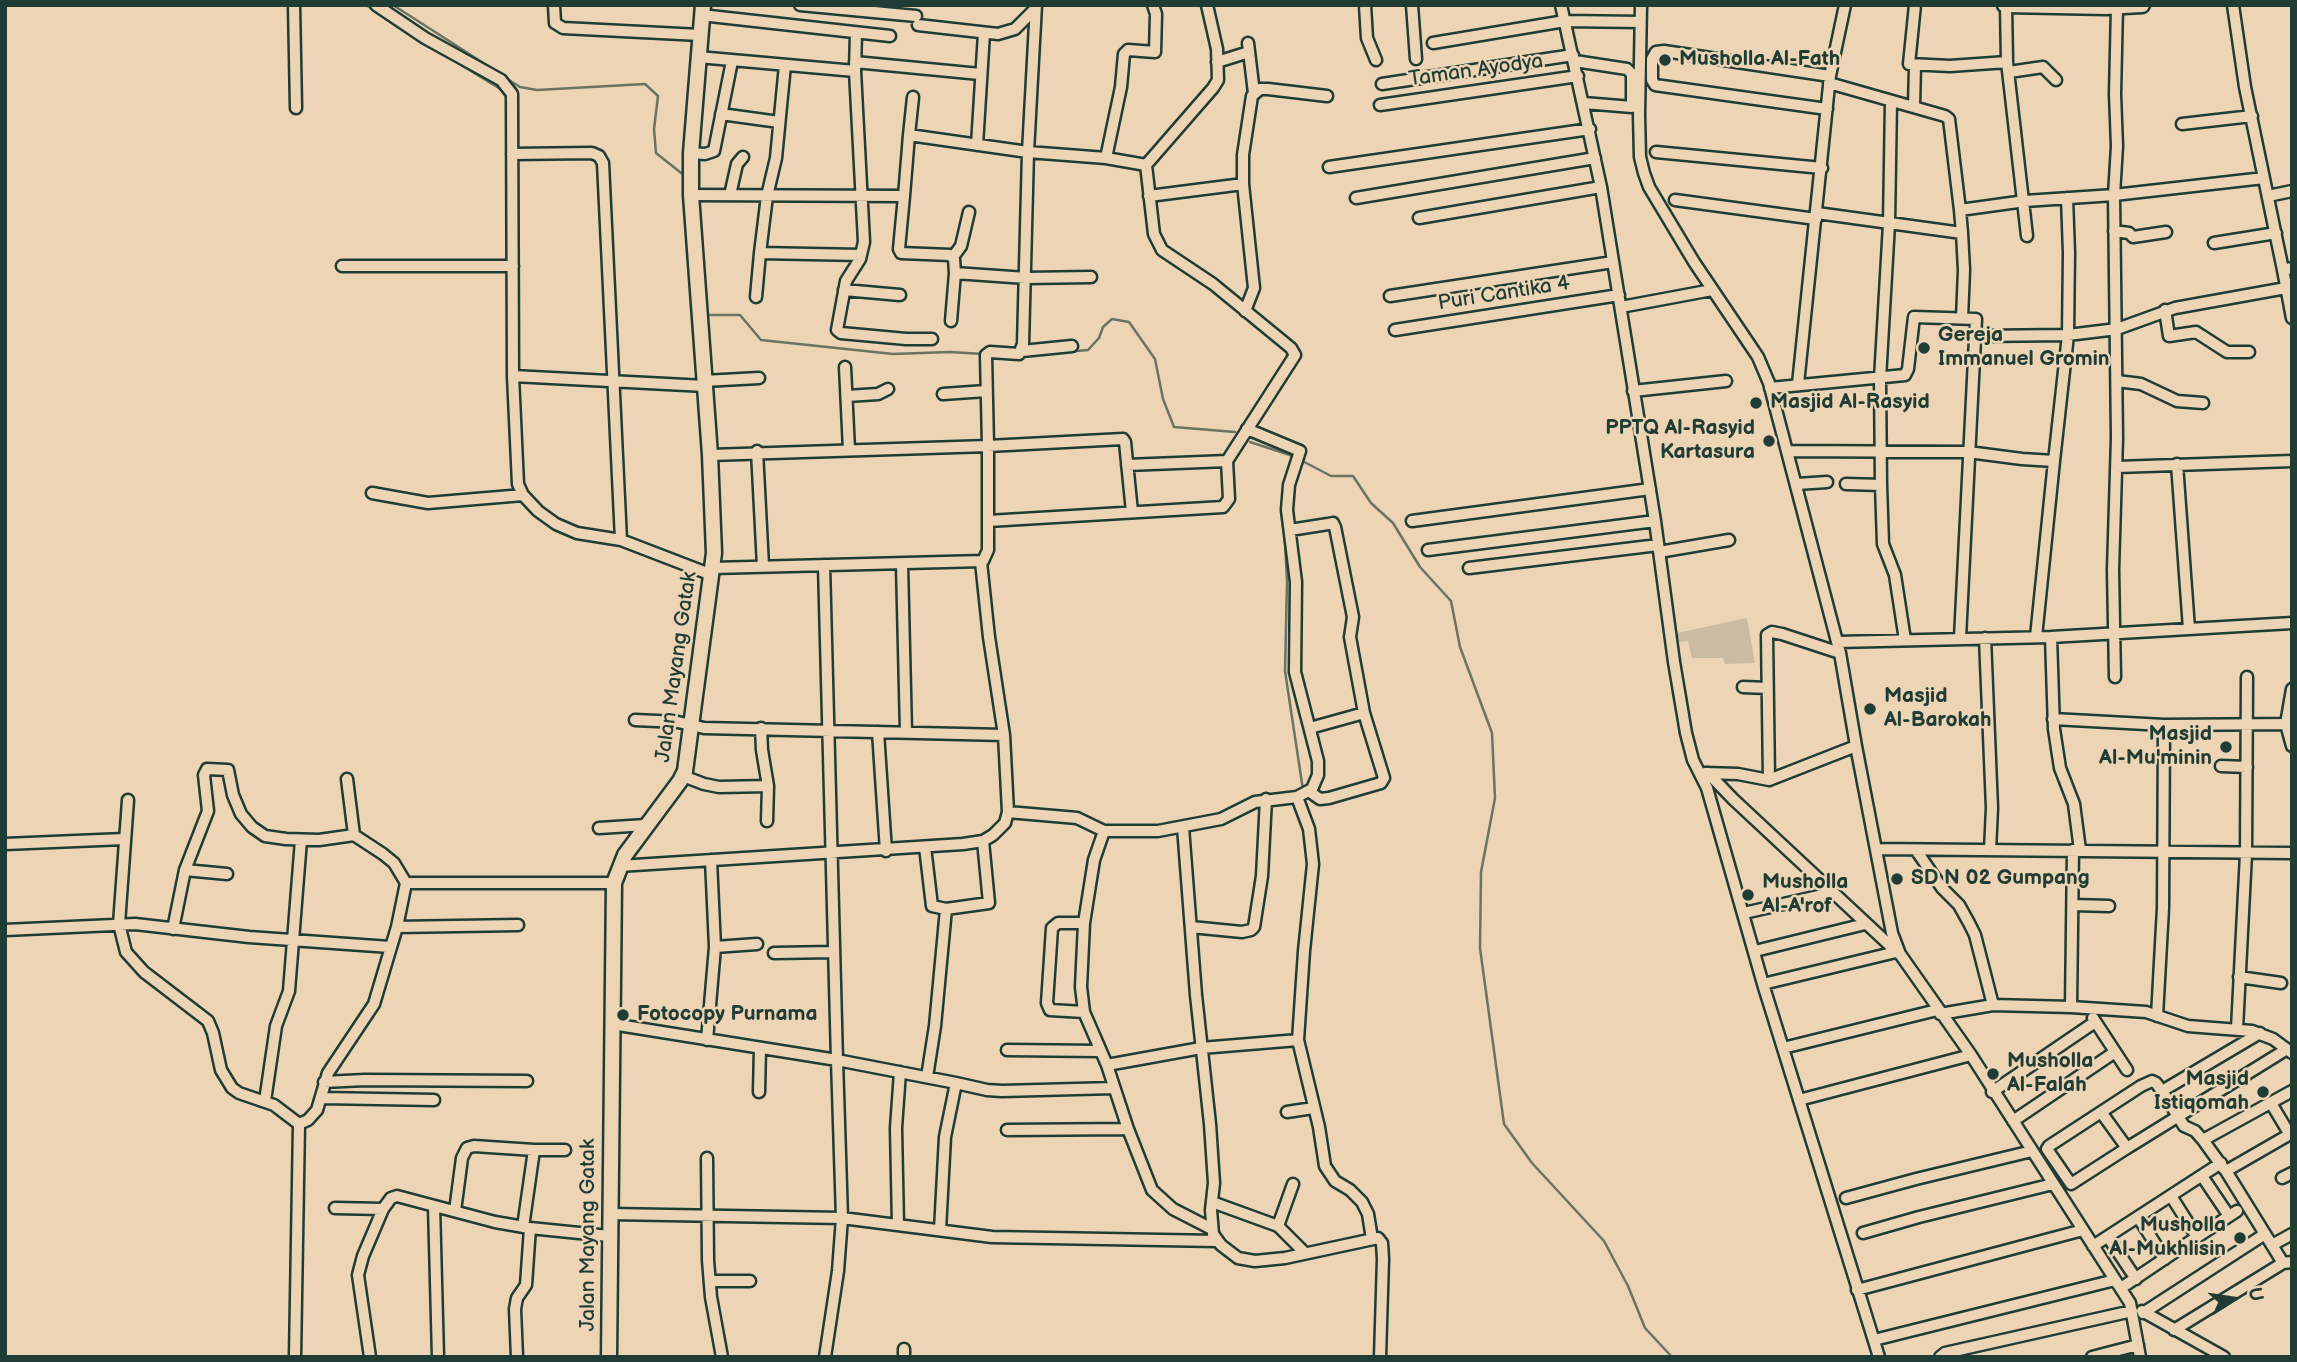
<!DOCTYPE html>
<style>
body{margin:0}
#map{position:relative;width:2297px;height:1362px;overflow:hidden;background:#edd4b5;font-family:"Balsamiq Sans",sans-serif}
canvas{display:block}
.frame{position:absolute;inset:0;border:7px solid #1f3d34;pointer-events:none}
.north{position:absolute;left:2199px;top:1264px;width:70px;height:70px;-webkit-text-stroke:5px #edd4b5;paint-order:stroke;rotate:78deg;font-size:19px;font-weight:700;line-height:28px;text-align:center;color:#1f3d34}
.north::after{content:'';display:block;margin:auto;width:24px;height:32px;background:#1f3d34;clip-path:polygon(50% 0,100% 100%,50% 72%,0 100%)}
</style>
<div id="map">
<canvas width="2297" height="1362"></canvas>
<div class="frame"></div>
<div class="north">U</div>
</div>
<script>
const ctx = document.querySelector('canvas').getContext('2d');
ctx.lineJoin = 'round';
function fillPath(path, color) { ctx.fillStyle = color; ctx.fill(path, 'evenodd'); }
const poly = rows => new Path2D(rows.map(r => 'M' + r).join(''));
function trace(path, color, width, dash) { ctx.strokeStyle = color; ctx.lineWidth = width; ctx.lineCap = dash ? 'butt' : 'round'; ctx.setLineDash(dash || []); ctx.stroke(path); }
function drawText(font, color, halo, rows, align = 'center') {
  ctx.font = font + ' "Balsamiq Sans",sans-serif'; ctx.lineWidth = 5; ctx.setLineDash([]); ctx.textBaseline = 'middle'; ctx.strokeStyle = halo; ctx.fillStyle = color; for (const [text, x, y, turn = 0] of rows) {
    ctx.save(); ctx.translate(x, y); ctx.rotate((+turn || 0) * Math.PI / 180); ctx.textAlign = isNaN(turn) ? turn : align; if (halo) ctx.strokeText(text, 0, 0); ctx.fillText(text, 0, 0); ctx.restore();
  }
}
fillPath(poly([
 [1747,618,1755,663,1725,664,1723,658,1692,658,1688,641,1679,642,1677,633]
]), '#cbbba0');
trace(poly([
 [366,5,404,29],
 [393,5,499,73],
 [427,44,502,90,505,88],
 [504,77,520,87,537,90,645,84,658,96,654,129,656,153,685,176],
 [705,315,740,315,761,340,893,354,950,352,983,354],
 [1021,356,1088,350,1099,338,1103,327,1112,319,1129,322,1155,359,1163,399,1174,427,1235,432],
 [1250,442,1293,456,1331,476,1353,476,1371,503,1393,523,1420,567,1451,601,1460,647,1492,733,1495,798,1481,872,1480,948,1504,1124,1532,1163,1604,1241,1628,1286,1645,1328,1672,1357],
 [1284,522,1287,582,1285,671,1303,790],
 [1315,840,1318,853,1317,861],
 [1376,1241,1378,1258]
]), '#697463', 2.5);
const street = poly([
 [294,5,296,108],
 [376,5,425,38,501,80,512,94,513,376],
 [554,5,555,23,563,28,700,35],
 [800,5,916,16],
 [1365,5,1367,38,1376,60],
 [1412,5,1416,59],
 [1561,5,1601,187,1655,521,1674,662,1686,733,1693,760,1707,788,1763,984,1879,1357],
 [1641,5,1639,115,1640,157,1644,173,1649,187,1694,262,1758,357,1769,383,1840,653,1856,746,1892,933,1900,954,1971,1055,2130,1303,2140,1357],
 [1915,5,1909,64,1950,66,2007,62],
 [2006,5,2007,62,2027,236],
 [2233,5,2245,87,2283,270],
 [701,15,890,36],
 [918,25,998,34,1015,29,1035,9],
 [856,33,855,71,864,242,860,259,846,281,837,330,841,333,906,339,932,339],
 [1248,43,1254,93],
 [1433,43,1565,21,1640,22],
 [698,57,855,71],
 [1575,61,1627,69,1632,74,1632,107,1584,103],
 [855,62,980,74],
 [1217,62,1249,52],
 [785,65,776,158,767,196,760,253,861,255],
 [2009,72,2043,67,2056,80],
 [1829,83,1945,116,1949,119,1960,210,2025,201,2114,195,2264,178],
 [1382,84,1573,55],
 [1891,101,1889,224,1880,379,1881,485,1883,544,1895,575,1905,640],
 [1380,105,1578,76],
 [1914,107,1915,65],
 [1827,109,1655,85,1652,80,1652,59,1656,52,1664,51,1830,76],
 [721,114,779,122],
 [2182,124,2252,116],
 [909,135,913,97],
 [977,145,984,33],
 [1656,152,1822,168],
 [691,153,705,154,714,151,732,61],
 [512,154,592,153,599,156,603,163,621,540],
 [1106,158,1121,87,1124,54,1128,50,1155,52,1156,14,1153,5],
 [1146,165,1213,88,1218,80,1217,49,1207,5],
 [1329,167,1590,129],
 [691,195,904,196,909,135,1028,152,1036,5],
 [730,195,737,164,743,157],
 [904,196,899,249,901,253,950,255,954,259,955,273,1026,278,1091,277],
 [1149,196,1243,184],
 [2268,196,2292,191],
 [1356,198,1595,158],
 [1675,200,1816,219],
 [1817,213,1962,233,1960,210],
 [1419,218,1601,187],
 [2114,231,2129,233,2133,237,2166,232],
 [1962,233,1964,270,1962,318],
 [2214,243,2276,233],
 [953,257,961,246,969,212],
 [342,266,513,266],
 [2292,268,2283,270,2292,318],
 [844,290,900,295],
 [1390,296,1613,262],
 [756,297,760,253],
 [1621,307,1712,290],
 [2165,310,2169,336,2196,332,2227,352,2249,352],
 [1245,311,1254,288,1243,184,1243,155,1252,96,1260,89,1268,89,1327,96],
 [951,321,955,273],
 [1395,330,1619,295],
 [1977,336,2068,335,2069,253,2067,198],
 [1022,351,1072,346],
 [845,367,849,450],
 [704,381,759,378],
 [2117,381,2141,384,2177,401,2203,403],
 [1798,384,1830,76,1845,5],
 [705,386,513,376,518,484,523,495,538,511,556,524,577,533,621,540,712,575],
 [1770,388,1905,375,1908,369,1914,317,1976,319,1960,638],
 [1633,391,1726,381],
 [943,394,986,391],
 [847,396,878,394,888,389],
 [757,451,763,566],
 [1788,451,1968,452,2022,459,2054,461,2068,335,2117,329,2175,308,2286,288],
 [710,455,988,446,988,550,983,561,713,568],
 [2177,464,2189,629],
 [1127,465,1227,461],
 [2117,467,2292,461],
 [1797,484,1827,482],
 [1846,484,1881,485],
 [372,493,428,503,523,495],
 [988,521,1223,507,1229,499,1227,461,1295,355,1291,348,1213,284,1162,250,1154,234,1146,165,1106,158,1028,152,1023,344,1019,354,990,352,986,355,988,446,1123,439,1125,442,1132,512],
 [1412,521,1650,489],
 [1290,530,1328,524,1333,523,1335,527,1353,617,1350,637,1364,713,1384,778,1381,783,1329,798,1320,799,1310,792],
 [1428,550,1655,521],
 [1659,552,1729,540],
 [981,562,989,637,1004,735],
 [824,565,837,1060,956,1083,945,1137,940,1230],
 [902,565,906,732],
 [1469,568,1658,545],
 [2036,637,2054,461],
 [2051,637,2054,729,2060,768,2074,804,2080,850],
 [1985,638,1992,808,1990,850],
 [1837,642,2051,637,2292,623],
 [2115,677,2113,570,2117,438,2114,195,2117,146,2115,94,2117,7],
 [1743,687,1767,688],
 [2292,689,2286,724,2292,746],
 [2053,719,2164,725,2292,724],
 [761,728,762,750,768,786,767,821],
 [1310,728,1364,713],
 [878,732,886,851],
 [2221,766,2247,767],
 [1705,773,1738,774,1769,780,1856,746],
 [1708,773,1733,799,1898,953],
 [683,776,704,784,719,787,768,786],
 [347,779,354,835,383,854,394,863,406,883],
 [1769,780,1767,635,1772,632,1782,634,1840,653],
 [1297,797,1309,829,1313,864,1304,951,1298,1040,1319,1127,1325,1166,1335,1181,1350,1190,1362,1202,1368,1214,1372,1239],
 [128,800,119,924,126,952,144,972,208,1021,213,1033,221,1070,232,1088,239,1093,274,1105,299,1124],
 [1008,812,1077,818,1104,831,1158,831,1221,819,1255,802,1297,797,1312,789,1318,775,1318,761,1295,672,1296,582,1287,510,1289,485,1300,451,1247,429],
 [1183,827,1196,995,1210,1124,1214,1183,1211,1210,1213,1234,1221,1245,1238,1258,1255,1261,1285,1258,1378,1238,1382,1243,1383,1259,1380,1357],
 [599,828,646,825],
 [1104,831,1094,860,1084,923,1081,987,1084,1012,1107,1065,1128,1129,1152,1190,1173,1209,1212,1229],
 [5,844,124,839],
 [925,847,932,906,946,909,935,1026,927,1077],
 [1877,849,2292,853],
 [1916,850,1942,888,1959,905,1969,923,1975,935,1993,1005],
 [619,866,963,844,983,841,993,835,1005,823,1008,812,1004,735,704,728,678,722,635,720],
 [185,870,227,874],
 [2074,905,2109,906],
 [946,909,989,903,983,841],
 [1744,913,1832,893],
 [1084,923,1058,923,1052,928,1047,1003,1050,1010,1084,1012],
 [397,927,518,925],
 [1191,927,1242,932,1251,930,1254,927,1262,876,1266,799],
 [173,929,185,870,208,811,204,775,207,769,228,770,233,795,241,814,252,827,265,836,286,839,319,840,354,835],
 [5,930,135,924,249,937,390,947],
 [715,947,757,944],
 [1755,951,1865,924],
 [774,953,834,952],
 [2239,977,2281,983],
 [1763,984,1896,952],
 [2071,1007,2073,850],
 [1940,1014,1993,1005,2071,1007,2146,1012,2188,1026,2252,1031,2273,1039,2292,1053],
 [2157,1016,2163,908,2164,725],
 [2093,1018,2127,1070],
 [612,1024,837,1060,842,1218,838,1271,825,1357],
 [2237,1029,2246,854,2247,677],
 [707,1040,715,947,711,860],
 [1783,1048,1937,1010],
 [1007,1050,1100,1051],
 [1107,1065,1201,1048,1298,1040],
 [324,1082,365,1080,527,1081],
 [956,1083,987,1090,1002,1091,1114,1088],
 [2162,1091,2260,1033],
 [759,1092,760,1048],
 [1992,1092,2095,1022],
 [322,1098,434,1100],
 [1799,1100,1971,1055],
 [265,1101,276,1026,289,991,301,840],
 [2271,1103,2290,1135],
 [1287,1112,1313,1108],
 [2101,1112,2127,1148,2287,1049],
 [2013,1121,2115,1052],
 [1007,1130,1128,1129],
 [2292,1133,2226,1171,2283,1263,2292,1262],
 [2127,1148,2071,1184,2047,1149,2049,1146,2141,1086,2152,1081,2156,1083,2162,1091,2184,1126,2195,1131,2203,1140],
 [534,1150,565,1150],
 [707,1158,708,1260,711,1297,722,1357],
 [2224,1169,2203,1140,2292,1091],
 [2202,1176,2229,1216],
 [2282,1178,2292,1173],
 [2171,1196,2197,1237,2237,1211],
 [1846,1198,1916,1179,2032,1151],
 [1212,1202,1278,1226,1305,1253],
 [434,1206,438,1357],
 [335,1208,383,1209],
 [455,1211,462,1158,467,1148,474,1146,534,1150,523,1227],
 [610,1214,842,1218,992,1237,1217,1241],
 [2138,1217,2165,1259],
 [898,1225,896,1128,900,1072],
 [1278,1226,1293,1184],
 [1863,1233,1919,1217,2053,1184],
 [2108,1237,2136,1279],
 [2272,1245,2292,1234],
 [2093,1246,2221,1163],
 [710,1281,750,1281],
 [2121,1288,2197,1237],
 [1857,1290,2083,1230],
 [2142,1311,2224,1357],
 [2143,1313,2265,1234],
 [2174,1330,2283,1263],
 [1874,1340,2115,1280],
 [295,1357,299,1124,308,1120,317,1110,328,1073,374,1004,397,927,406,883,614,883],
 [370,1357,358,1275,363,1256,383,1209,391,1198,397,1196,495,1222,530,1228,609,1236],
 [517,1357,515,1309,517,1298,526,1285,530,1228],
 [904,1357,904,1349],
 [1940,1357,1945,1353,2132,1311],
 [2092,1357,2138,1345]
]);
const secondary = poly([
 [2005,5,2106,7,2142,5],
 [609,1357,614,883,625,855,680,781,685,771,714,553,710,455,691,195,691,153,703,5]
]);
trace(street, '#1f3d34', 15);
trace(secondary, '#1f3d34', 19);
trace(street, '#edd4b5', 10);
trace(secondary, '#edd4b5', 14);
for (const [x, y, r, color] of [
 [1665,60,7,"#1f3d34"],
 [1924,348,7,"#1f3d34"],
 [1756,403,7,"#1f3d34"],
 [1769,441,7,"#1f3d34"],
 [1870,709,7,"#1f3d34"],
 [2226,747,7,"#1f3d34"],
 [1897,879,7,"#1f3d34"],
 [1748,895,7,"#1f3d34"],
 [623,1015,7,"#1f3d34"],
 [1993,1074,7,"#1f3d34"],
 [2263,1092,7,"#1f3d34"],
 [2240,1238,7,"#1f3d34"]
]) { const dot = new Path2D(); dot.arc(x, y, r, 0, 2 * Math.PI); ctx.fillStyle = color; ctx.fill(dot); trace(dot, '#edd4b5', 2.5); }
drawText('bold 21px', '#1f3d34', '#edd4b5', [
 ["Musholla Al-Fath",1679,60],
 ["Gereja",1938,336],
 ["Immanuel Gromin",1938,360],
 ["Masjid Al-Rasyid",1770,403],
 ["PPTQ Al-Rasyid",1755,429,"right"],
 ["Kartasura",1755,453,"right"],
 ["Masjid",1884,697],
 ["Al-Barokah",1884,721],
 ["Masjid",2212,735,"right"],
 ["Al-Mu'minin",2212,759,"right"],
 ["SD N 02 Gumpang",1911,879],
 ["Musholla",1762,883],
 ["Al-A'rof",1762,907],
 ["Fotocopy Purnama",637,1015],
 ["Musholla",2007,1062],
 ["Al-Falah",2007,1086],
 ["Masjid",2249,1080,"right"],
 ["Istiqomah",2249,1104,"right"],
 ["Musholla",2226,1226,"right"],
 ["Al-Mukhlisin",2226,1250,"right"]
], 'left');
drawText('21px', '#1f3d34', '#edd4b5', [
 ["Taman Ayodya",1476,71,-8],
 ["Puri Cantika 4",1504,294,-9],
 ["Jalan Mayang Gatak",677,667,-82],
 ["Jalan Mayang Gatak",589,1235,-90]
]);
</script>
